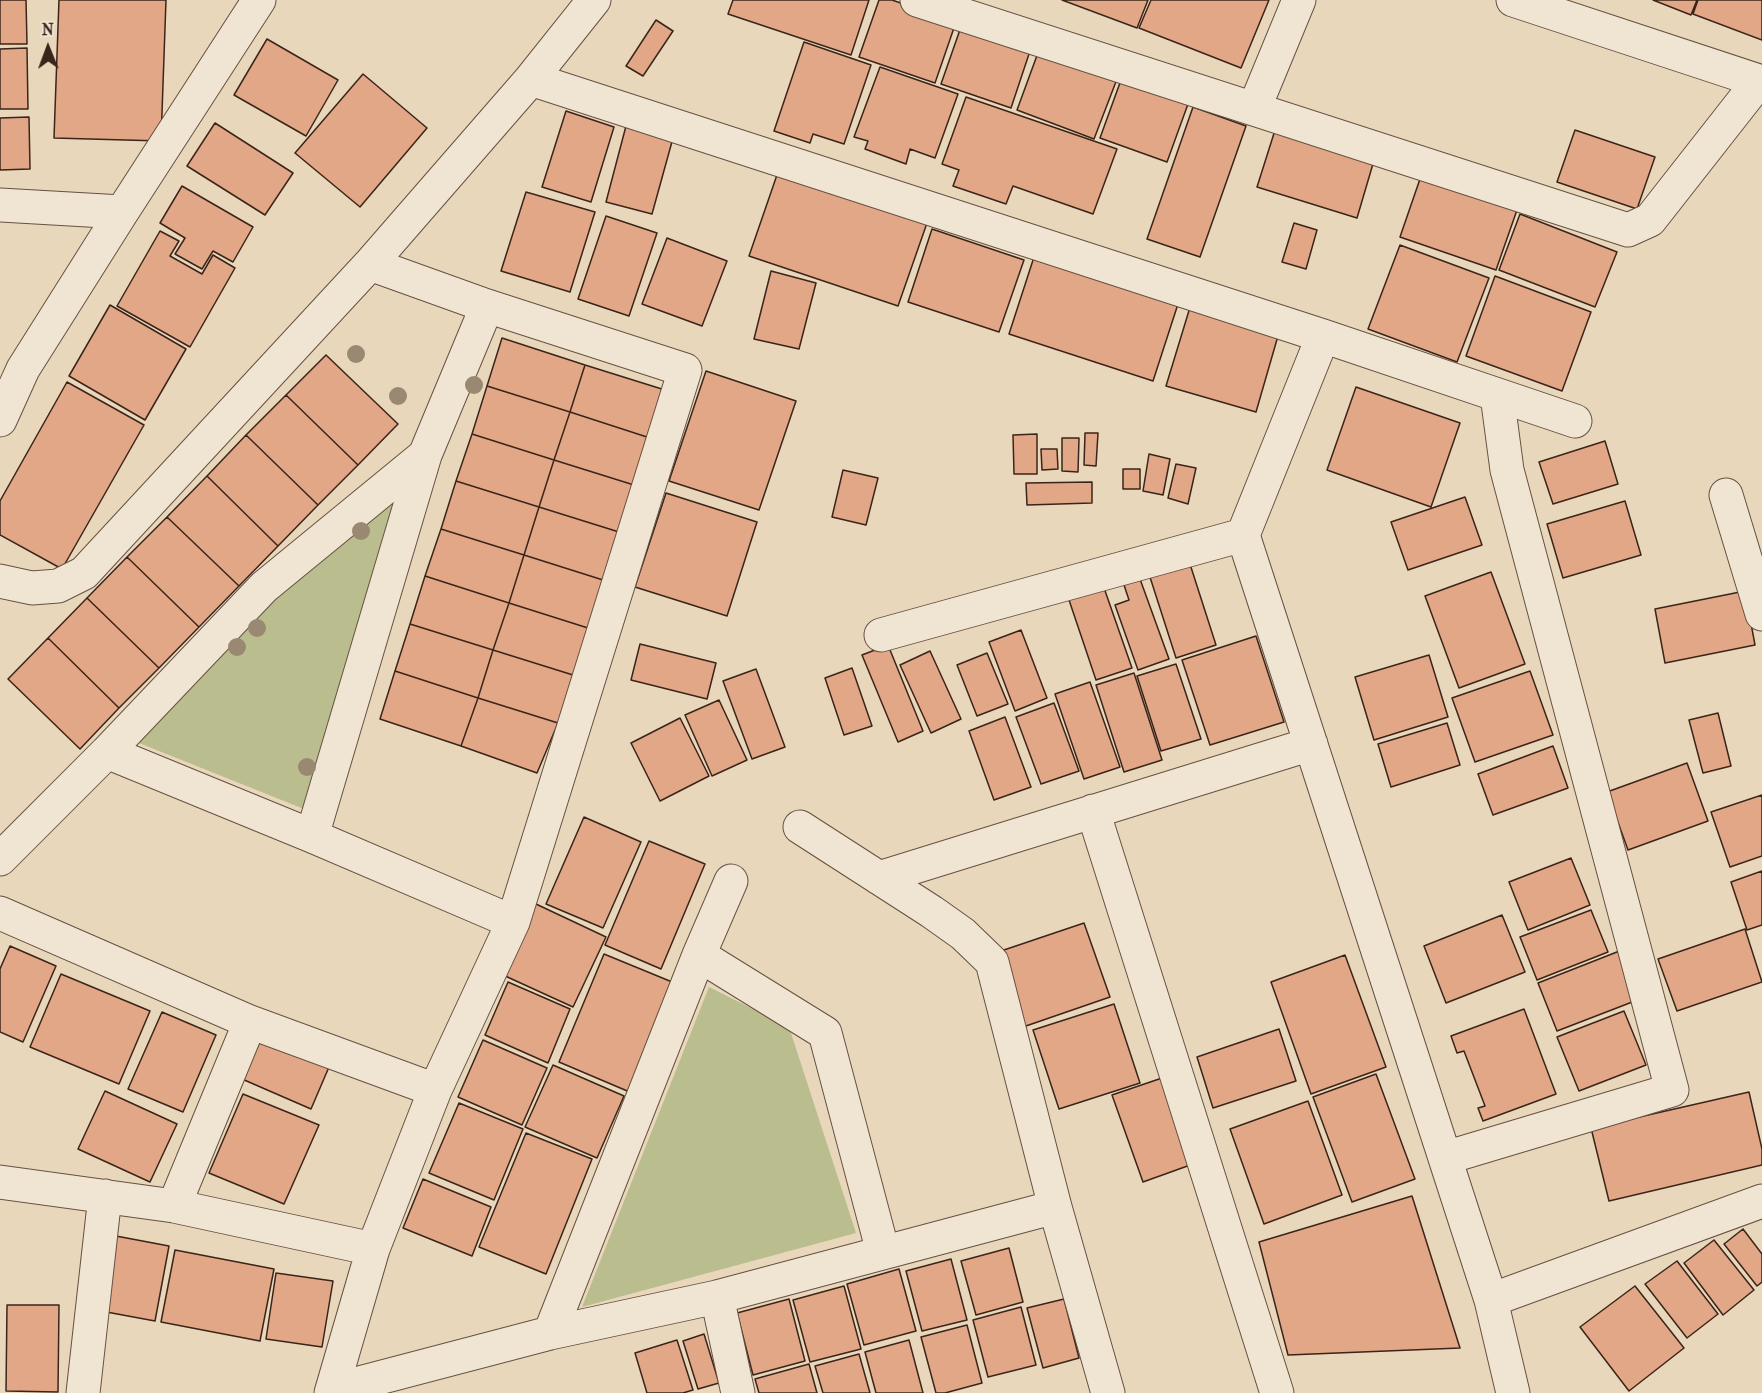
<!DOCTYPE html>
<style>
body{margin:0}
#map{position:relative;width:1762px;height:1393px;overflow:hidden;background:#e8d7bb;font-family:"IM FELL French Canon",serif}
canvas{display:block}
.north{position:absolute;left:18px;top:18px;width:60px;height:60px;-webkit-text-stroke:4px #f0e5d3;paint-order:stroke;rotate:359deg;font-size:16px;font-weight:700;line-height:24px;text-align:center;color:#3b2419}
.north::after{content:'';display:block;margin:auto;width:21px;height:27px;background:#3b2419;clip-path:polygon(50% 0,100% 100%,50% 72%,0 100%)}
</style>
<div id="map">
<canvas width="1762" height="1393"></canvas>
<div class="north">N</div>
</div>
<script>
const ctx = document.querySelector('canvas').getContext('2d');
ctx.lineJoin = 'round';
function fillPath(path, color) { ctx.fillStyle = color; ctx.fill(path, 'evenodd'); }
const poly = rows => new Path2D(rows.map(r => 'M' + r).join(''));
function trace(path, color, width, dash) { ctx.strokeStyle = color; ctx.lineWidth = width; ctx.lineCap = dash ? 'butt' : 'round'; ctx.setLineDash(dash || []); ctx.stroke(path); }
fillPath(poly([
 [412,474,304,809,139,743,258,612],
 [709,987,789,1027,856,1233,582,1307]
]), '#babd8d');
const building = poly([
 [0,0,26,0,27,44,0,44,0,0],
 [59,0,166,0,161,141,54,138,59,0],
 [733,0,869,0,851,55,728,14,733,0],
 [879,0,892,0,956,22,935,83,859,57,879,0],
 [1062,0,1148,0,1137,28,1062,0],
 [1151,0,1269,0,1241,68,1139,28,1151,0],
 [1653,0,1697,0,1691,15,1653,0],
 [1698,0,1762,0,1762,40,1693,14,1698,0],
 [656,20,673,31,643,76,626,66,656,20],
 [962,24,1031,48,1011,108,941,84,962,24],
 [267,39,338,80,306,136,234,95,267,39],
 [804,42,871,65,844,144,813,134,810,143,774,131,804,42],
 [27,48,28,109,0,109,0,49,27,48],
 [1039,50,1117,79,1094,139,1017,110,1039,50],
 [880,67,958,94,935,158,910,149,906,164,865,149,868,141,854,137,880,67],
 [363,74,427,128,360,207,295,153,363,74],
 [1121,80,1188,104,1167,162,1100,138,1121,80],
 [966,97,1117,149,1093,214,1013,186,1006,204,953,186,959,170,942,164,966,97],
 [1193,107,1246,126,1200,257,1147,239,1193,107],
 [566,111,614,127,591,202,542,187,566,111],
 [29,117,30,169,0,170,0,118,29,117],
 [215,123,293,173,265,215,187,166,215,123],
 [626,126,673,138,652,214,606,202,626,126],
 [1276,127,1375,157,1357,218,1257,187,1276,127],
 [1575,130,1655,157,1637,209,1557,182,1575,130],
 [778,172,927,223,898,306,749,256,778,172],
 [1421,176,1517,210,1496,270,1400,237,1421,176],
 [182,186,253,227,233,262,213,251,202,269,175,254,185,238,160,223,182,186],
 [526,192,595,212,570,292,501,271,526,192],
 [1520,214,1617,252,1595,307,1499,270,1520,214],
 [606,216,657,233,629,316,578,299,606,216],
 [1294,223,1317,230,1306,269,1282,262,1294,223],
 [932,229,1024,260,999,332,908,302,932,229],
 [160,231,179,241,170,256,202,274,213,255,235,268,190,347,117,306,160,231],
 [667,238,727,261,702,326,642,304,667,238],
 [1400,245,1489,278,1457,362,1368,329,1400,245],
 [1034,257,1178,304,1153,381,1009,334,1034,257],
 [771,271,816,283,799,349,754,339,771,271],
 [1495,276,1591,312,1562,391,1466,356,1495,276],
 [1191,304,1280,329,1256,412,1166,386,1191,304],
 [110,305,186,349,145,420,69,376,110,305],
 [502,338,585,365,570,412,487,386,502,338],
 [326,355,398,424,358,465,286,395,326,355],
 [585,365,665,390,650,438,570,412,585,365],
 [706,371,796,401,759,510,669,481,706,371],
 [67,382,144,425,62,569,0,535,0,501,67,382],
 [487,386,570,412,554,460,472,434,487,386],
 [1356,387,1460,423,1431,507,1327,470,1356,387],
 [286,395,358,465,318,505,246,435,286,395],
 [570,412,650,438,634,485,554,460,570,412],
 [1085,433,1098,433,1096,466,1084,465,1085,433],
 [472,434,554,460,539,507,456,481,472,434],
 [1037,434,1037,474,1014,474,1013,435,1037,434],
 [246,435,318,505,278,546,207,476,246,435],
 [1062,438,1079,438,1078,472,1062,471,1062,438],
 [1605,441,1618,484,1553,504,1539,462,1605,441],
 [1041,449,1057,449,1058,469,1042,470,1041,449],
 [1149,454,1170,459,1163,495,1143,491,1149,454],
 [554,460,634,485,619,532,539,507,554,460],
 [1176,464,1196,468,1188,504,1168,498,1176,464],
 [1123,469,1140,469,1140,489,1123,489,1123,469],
 [843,470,878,478,866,525,832,517,843,470],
 [207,476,278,546,239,586,167,517,207,476],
 [456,481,539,507,524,555,441,529,456,481],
 [1092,482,1092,503,1027,505,1026,483,1092,482],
 [666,493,757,522,727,616,635,587,666,493],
 [1465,497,1482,545,1408,570,1391,522,1465,497],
 [1625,501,1641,555,1563,578,1547,524,1625,501],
 [539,507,619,532,603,580,524,555,539,507],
 [167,517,239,586,199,627,127,557,167,517],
 [441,529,524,555,509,603,425,576,441,529],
 [524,555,603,580,588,628,509,603,524,555],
 [127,557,199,627,159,668,87,598,127,557],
 [1189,561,1216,645,1176,658,1149,574,1189,561],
 [1491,572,1525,664,1459,688,1425,596,1491,572],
 [425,576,509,603,493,650,410,624,425,576],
 [1140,579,1169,659,1138,670,1115,605,1129,600,1124,585,1140,579],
 [1103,585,1132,668,1096,680,1068,597,1103,585],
 [1745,591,1755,645,1665,663,1655,609,1745,591],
 [87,598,159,668,119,708,48,638,87,598],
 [509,603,588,628,573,675,493,650,509,603],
 [410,624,493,650,478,698,395,671,410,624],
 [1021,630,1047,698,1015,711,989,642,1021,630],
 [1256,636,1284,722,1210,745,1182,660,1256,636],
 [48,638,119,708,80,749,8,679,48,638],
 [640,644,716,663,707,699,631,680,640,644],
 [888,645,923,731,898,742,862,655,888,645],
 [493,650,573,675,558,723,478,698,493,650],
 [930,651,961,719,931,733,900,665,930,651],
 [987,653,1008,704,977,716,957,665,987,653],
 [1429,655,1448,717,1374,740,1355,677,1429,655],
 [1176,664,1201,739,1161,751,1137,676,1176,664],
 [852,668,872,726,844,735,825,678,852,668],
 [756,669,785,747,752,759,723,681,756,669],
 [395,671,478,698,461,746,380,719,395,671],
 [1530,671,1553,735,1475,762,1452,698,1530,671],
 [1134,673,1162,760,1124,772,1096,685,1134,673],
 [1090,682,1120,767,1084,779,1055,694,1090,682],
 [478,698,558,723,537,773,461,746,478,698],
 [719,700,747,760,712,776,685,715,719,700],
 [1054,703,1079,771,1041,784,1016,717,1054,703],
 [1718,713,1731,766,1703,773,1689,720,1718,713],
 [1005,717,1031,787,994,800,969,731,1005,717],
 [680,718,709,776,660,801,631,743,680,718],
 [1447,723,1460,765,1391,787,1378,744,1447,723],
 [1553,746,1568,788,1493,815,1478,774,1553,746],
 [1687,763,1708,821,1628,850,1607,792,1687,763],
 [1762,795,1762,856,1730,867,1711,812,1762,795],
 [584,817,641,842,603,928,546,904,584,817],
 [649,841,705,864,661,969,605,945,649,841],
 [1571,858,1590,905,1528,930,1509,882,1571,858],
 [1762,871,1762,925,1747,930,1731,882,1762,871],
 [536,904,606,937,573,1007,503,975,536,904],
 [1591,910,1608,952,1537,980,1520,937,1591,910],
 [1502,915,1525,972,1446,1003,1424,946,1502,915],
 [1084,923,1110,997,1023,1027,998,952,1084,923],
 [1745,929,1762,982,1677,1011,1658,959,1745,929],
 [10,946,56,966,23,1042,0,1032,0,969,10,946],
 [1622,950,1640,999,1557,1031,1538,983,1622,950],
 [604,954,677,984,632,1093,559,1062,604,954],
 [1345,955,1386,1067,1311,1094,1271,982,1345,955],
 [61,974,150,1011,119,1084,30,1047,61,974],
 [508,982,570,1009,548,1063,485,1035,508,982],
 [1114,1004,1140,1083,1059,1109,1033,1030,1114,1004],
 [1524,1009,1556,1094,1483,1121,1478,1108,1485,1106,1464,1051,1457,1053,1451,1036,1524,1009],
 [1624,1011,1646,1065,1579,1091,1557,1037,1624,1011],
 [162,1012,216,1035,183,1112,128,1089,162,1012],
 [1279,1029,1296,1081,1213,1108,1197,1057,1279,1029],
 [261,1037,329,1067,311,1109,242,1079,261,1037],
 [483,1040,547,1068,522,1125,458,1097,483,1040],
 [553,1065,624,1096,597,1158,525,1127,553,1065],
 [1376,1074,1415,1179,1352,1202,1313,1097,1376,1074],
 [1162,1078,1193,1164,1143,1182,1112,1095,1162,1078],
 [105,1091,177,1124,150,1182,78,1149,105,1091],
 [1749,1092,1762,1149,1762,1165,1609,1201,1591,1128,1749,1092],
 [243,1094,319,1125,284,1204,209,1173,243,1094],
 [1308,1101,1342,1195,1264,1224,1230,1129,1308,1101],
 [459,1103,523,1129,494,1200,429,1173,459,1103],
 [526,1133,592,1159,546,1274,479,1247,526,1133],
 [423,1179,491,1207,472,1256,403,1228,423,1179],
 [1412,1196,1460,1348,1288,1355,1259,1242,1412,1196],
 [1743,1229,1762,1254,1762,1282,1757,1286,1724,1244,1743,1229],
 [116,1236,169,1246,155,1321,101,1311,116,1236],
 [1714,1240,1754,1290,1723,1315,1684,1263,1714,1240],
 [1009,1248,1023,1302,976,1315,961,1261,1009,1248],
 [175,1250,274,1269,260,1341,161,1322,175,1250],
 [951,1259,967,1320,922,1331,906,1271,951,1259],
 [1677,1261,1718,1314,1687,1338,1645,1284,1677,1261],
 [899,1269,916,1331,864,1345,847,1284,899,1269],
 [276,1273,333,1281,322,1347,266,1339,276,1273],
 [844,1286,861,1349,810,1362,793,1300,844,1286],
 [1635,1286,1684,1348,1629,1391,1580,1327,1635,1286],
 [789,1299,805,1361,753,1375,737,1313,789,1299],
 [1064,1299,1079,1358,1043,1368,1027,1308,1064,1299],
 [7,1305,59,1305,58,1392,6,1391,7,1305],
 [1021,1307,1036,1365,988,1377,973,1320,1021,1307],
 [967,1325,982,1383,945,1393,936,1393,921,1337,967,1325],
 [704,1334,719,1383,698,1389,683,1341,704,1334],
 [677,1340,693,1390,683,1393,647,1393,635,1353,677,1340],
 [909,1340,923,1393,876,1393,865,1352,909,1340],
 [859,1354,870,1393,823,1393,815,1366,859,1354],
 [809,1364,817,1393,759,1393,755,1379,809,1364]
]);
fillPath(building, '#e2a786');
trace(building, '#3b2419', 1.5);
const minor = poly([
 [917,0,1628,230,1650,220,1759,81],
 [1513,0,1762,82],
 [531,79,1323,336,1575,421],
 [1254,109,1299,0],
 [0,205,122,212],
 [0,420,23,369,122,212,259,0],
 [1726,495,1762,614],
 [1243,535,1491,1300,1513,1393],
 [0,581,32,588,58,586,84,573,370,264,531,79,594,0],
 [881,635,1243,535,1323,336],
 [107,752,312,836,513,922],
 [1093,811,1277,1393],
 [800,827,932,912,963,934,992,962,1055,1207,1108,1393],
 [312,836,425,455],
 [0,859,107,752,264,587,425,455,487,306],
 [879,878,1311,744],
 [0,913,250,1022,435,1090],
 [699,955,825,1033,883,1252],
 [1445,1158,1672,1090,1507,470,1497,395],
 [0,1182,174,1206,373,1249],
 [174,1206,250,1022],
 [717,1297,738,1393],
 [1491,1300,1762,1201],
 [550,1333,699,955,731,881],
 [333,1390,550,1333,717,1297,1055,1207],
 [83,1393,105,1196],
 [331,1393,373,1249,435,1090,513,922,685,370,487,306,370,264]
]);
trace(minor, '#665142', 35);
trace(minor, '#f0e5d3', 33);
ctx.fillStyle = '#9a8972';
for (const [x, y] of [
 [356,354],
 [474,385],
 [398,396],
 [361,531],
 [257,628],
 [237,647],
 [307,767]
]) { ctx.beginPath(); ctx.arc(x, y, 9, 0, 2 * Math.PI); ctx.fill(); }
</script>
